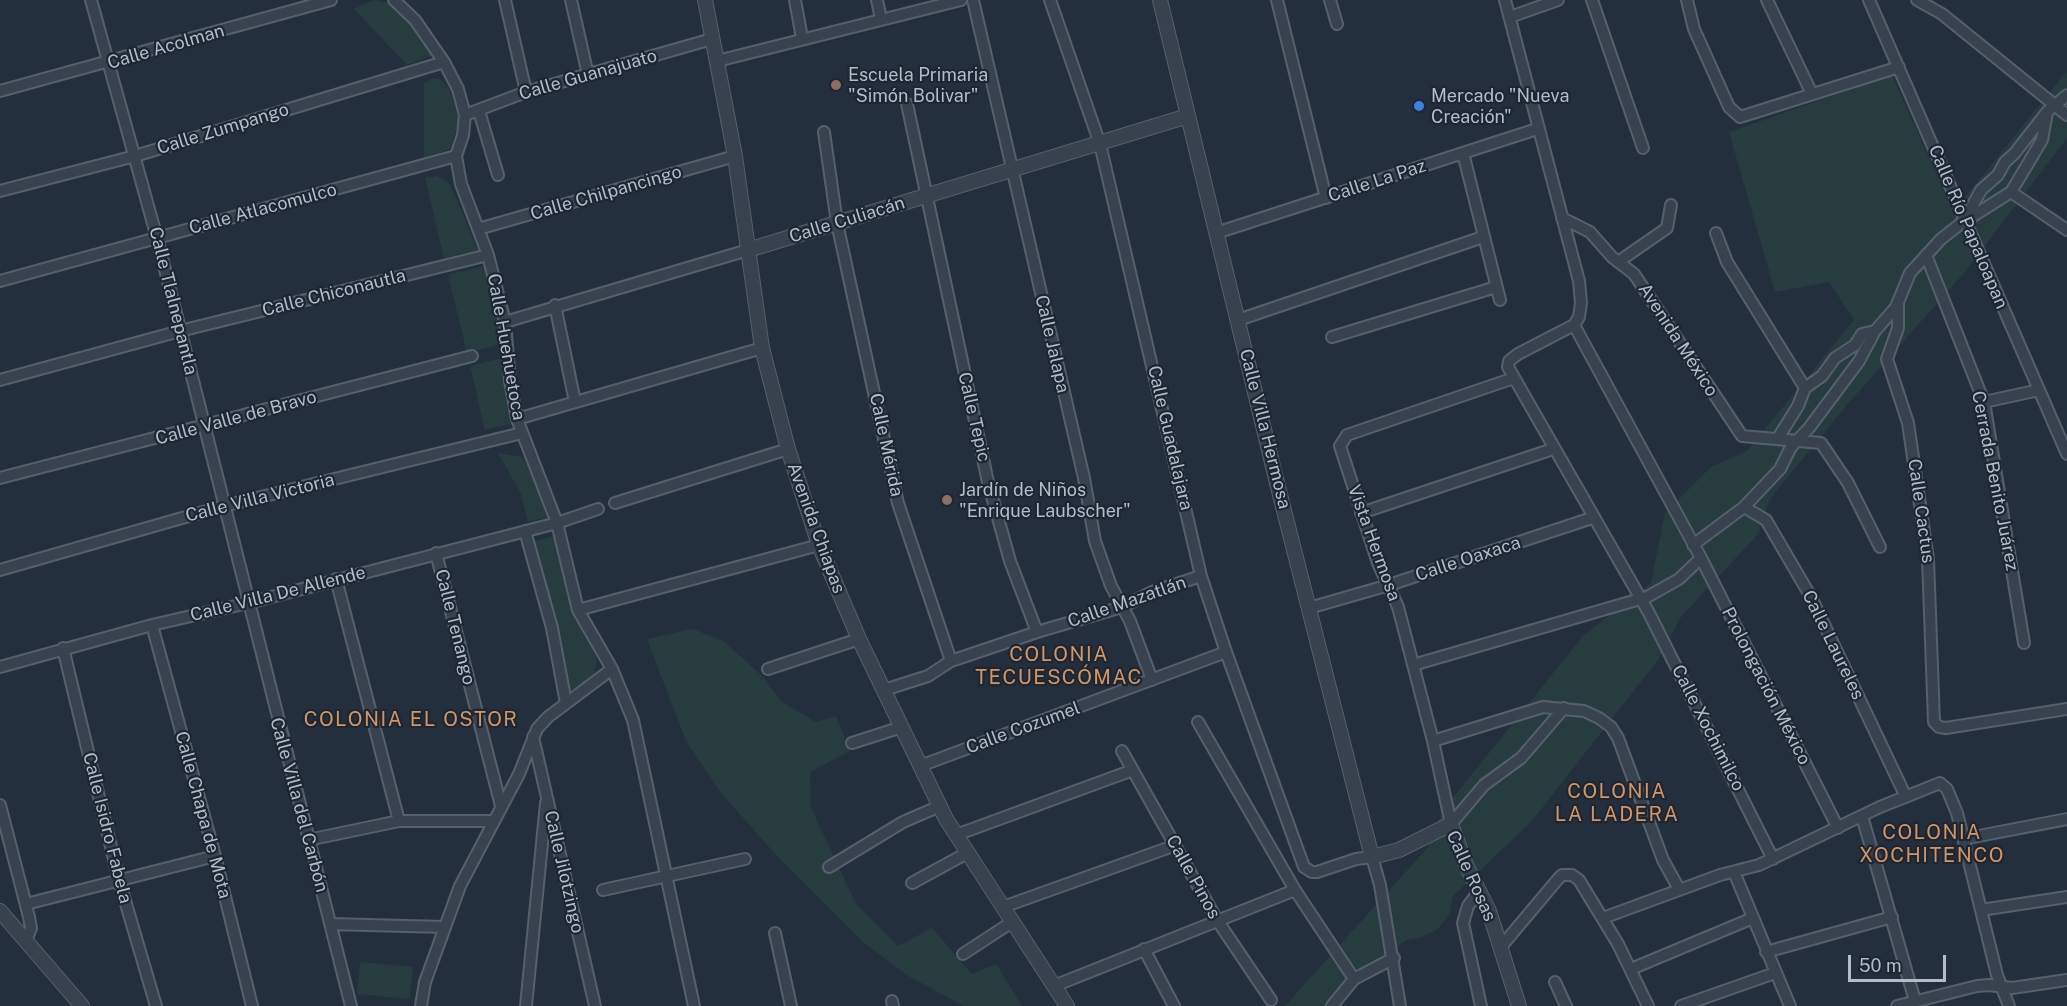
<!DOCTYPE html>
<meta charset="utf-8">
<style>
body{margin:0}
#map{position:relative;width:2067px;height:1006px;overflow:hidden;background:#242f3e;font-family:"Public Sans",sans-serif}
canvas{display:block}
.scale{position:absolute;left:1848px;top:955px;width:98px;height:27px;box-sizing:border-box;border:3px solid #b4bcc9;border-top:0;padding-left:8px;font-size:18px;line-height:21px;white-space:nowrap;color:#b4bcc9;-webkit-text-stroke:4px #1d2633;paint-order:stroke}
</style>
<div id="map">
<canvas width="2067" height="1006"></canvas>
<div class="scale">50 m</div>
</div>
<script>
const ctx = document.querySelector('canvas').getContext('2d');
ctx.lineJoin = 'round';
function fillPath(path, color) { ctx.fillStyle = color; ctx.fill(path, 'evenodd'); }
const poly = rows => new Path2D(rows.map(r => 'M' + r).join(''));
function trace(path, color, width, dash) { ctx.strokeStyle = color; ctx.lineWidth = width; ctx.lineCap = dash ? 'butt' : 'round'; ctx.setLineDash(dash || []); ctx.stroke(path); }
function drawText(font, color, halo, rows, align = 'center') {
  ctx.font = font + ' "Public Sans",sans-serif'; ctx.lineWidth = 4.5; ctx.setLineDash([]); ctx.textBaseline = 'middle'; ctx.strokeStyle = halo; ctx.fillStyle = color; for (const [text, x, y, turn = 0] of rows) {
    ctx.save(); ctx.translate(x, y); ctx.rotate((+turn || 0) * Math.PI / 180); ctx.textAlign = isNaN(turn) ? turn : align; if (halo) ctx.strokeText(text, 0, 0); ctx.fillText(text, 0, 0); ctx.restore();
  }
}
fillPath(poly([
 [374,0,392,3,421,35,433,55,407,65,354,9],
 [2067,71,2067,138,1964,273,1846,406,1770,499,1758,534,1681,617,1658,660,1531,822,1453,896,1450,913,1438,929,1422,937,1406,940,1349,982,1329,1006,1285,1006,1428,847,1443,810,1583,636,1651,583,1665,513,1711,467,1747,451,1854,320,1829,282,1775,292,1729,132,1892,75,1953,212],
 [433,78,440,79,450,90,460,118,450,149,424,158,424,83],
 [437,176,450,184,478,250,444,258,425,178],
 [484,266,497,315,501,344,467,353,448,275],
 [501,358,511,424,485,430,470,366],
 [498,453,522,457,538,485,546,517,528,522,521,494],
 [555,536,572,610,597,658,594,675,568,693,557,630,534,541],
 [693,629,725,642,763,677,782,702,816,722,836,716,850,751,810,772,811,808,856,904,898,946,932,928,972,974,996,964,1022,1006,964,1006,910,977,864,943,778,857,721,793,686,741,647,639],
 [360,962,413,967,410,999,357,994]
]), '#263c3f');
const minor = poly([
 [91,0,157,238,351,1006],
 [394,0,415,20,444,62,458,89,465,115,463,135,456,156,461,184,488,255,505,322,510,381,517,419,557,523,578,610,612,669,633,720,694,1006],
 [505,0,526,92],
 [571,0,588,75],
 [795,0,802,38],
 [877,0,881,19],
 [973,0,1084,478,1095,541,1111,586,1130,621,1152,680],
 [1050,0,1100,144,1201,576,1226,652,1304,867,1312,872,1317,872,1356,859,1372,857,1380,885,1400,1006],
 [1277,0,1326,198],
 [1330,0,1337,24],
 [1505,0,1579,281,1581,303,1579,317,1574,325,1518,354,1509,361,1508,367,1649,613,1773,859],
 [1592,0,1643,148],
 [1687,0,1694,29,1729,107,1740,117,1899,67],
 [1767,0,1812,94],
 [1869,0,2067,454],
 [1917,0,1942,14,2067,115],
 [1510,17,1558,0],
 [717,61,961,0],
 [0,91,331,0],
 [907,104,988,482,1010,561,1037,632],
 [479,111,498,175],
 [465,115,526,92,712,39],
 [824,132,837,223,898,503,951,661],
 [1463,153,1500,300],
 [0,191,135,156,444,62],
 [2011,192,2067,230],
 [1562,218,1590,232,1612,257,1634,274,1742,436,1821,443,1848,483,1880,547],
 [1965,221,2011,192,2042,140,2047,112],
 [478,229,735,156],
 [1216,233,1537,129],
 [1716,233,1727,262,1805,388],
 [1926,255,1984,402,2024,643],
 [1618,262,1667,228,1671,205],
 [0,281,456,156],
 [1898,302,1898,328,1887,359,1908,423,1928,559,1934,722,1939,727,1946,728,2067,709],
 [555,305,575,402],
 [1238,320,1483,237],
 [505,322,748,250],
 [1574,325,1701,558,1838,828],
 [1332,337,1496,287],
 [0,380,180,331,488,255],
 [1984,402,2039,390],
 [517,419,762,348],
 [1778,438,1798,406,1805,388,1822,376,1835,358,1855,345,1862,334,1875,331],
 [0,478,472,356],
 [615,503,788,449],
 [1744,507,1766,520,1811,597,1906,797],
 [1361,513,1553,449],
 [525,531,552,628,566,703],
 [1693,545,1744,507,1780,469,1791,447,1809,428,1859,361,1875,331,1896,307,1910,273,1941,239,1964,221,1981,190,1998,175,2005,162,2014,154,2047,112,2067,95],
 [436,553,501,806],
 [0,570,224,506,522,433],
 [336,579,399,821],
 [1309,608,1389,585,1592,518],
 [578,610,819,545],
 [152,625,215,856,252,1006],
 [63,648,119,880,156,1006],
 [1413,665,1647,597,1679,579,1701,558],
 [0,667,152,625,248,603,557,523,598,509],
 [768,669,859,639],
 [884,690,928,676,951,661,1037,632,1122,607,1152,592,1201,576],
 [1198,722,1295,890,1354,979],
 [533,737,595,1006],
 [1433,741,1543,707,1584,711,1599,718,1611,727,1618,738,1663,860,1679,889],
 [852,743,902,727],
 [1122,751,1217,920,1271,1000],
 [920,766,1226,652],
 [0,805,29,917,31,928,26,941],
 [1862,816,1915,1001],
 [1451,824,1433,741,1398,607,1378,563,1340,446,1347,435,1514,378],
 [1451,824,1484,785,1521,758,1564,708],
 [956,835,1133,770],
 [1963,839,2067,819],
 [308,840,399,821,493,821],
 [829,867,903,822,940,806],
 [1734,872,1790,1006],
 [912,883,967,853],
 [603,890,745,859],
 [1479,891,1468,906,1463,923,1481,1006],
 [26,904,215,856],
 [1003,907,1176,845],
 [1981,910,2067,897],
 [1603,918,1720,875,1759,865,1880,807,1940,783,1947,789,1957,813,1997,975,2009,1006],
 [330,924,444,927],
 [775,933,791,1006],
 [1500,948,1558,879,1562,875,1572,875,1579,880,1618,944,1648,1006],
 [1144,949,1174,1006],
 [1766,952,1892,917],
 [963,954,1012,922],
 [1631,969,1753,918],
 [1555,982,1566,1006],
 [1054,986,1295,890],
 [892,1001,893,1006],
 [421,1006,425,982,460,886,519,774,537,729,548,717,612,669],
 [526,1006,546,803],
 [1332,1006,1354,979,1394,958],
 [1681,1006,1775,973],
 [1897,1006,1977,986,1989,985,2012,988,2067,980]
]);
const tertiary = poly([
 [705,0,735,156,762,348,788,449,819,545,859,639,946,819,1067,1006],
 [1160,0,1276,479,1372,857,1399,850,1451,824,1466,865,1489,911,1519,1006],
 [748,250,1188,116],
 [0,911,82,1006]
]);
trace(minor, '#565f6c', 14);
trace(tertiary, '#565f6c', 16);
trace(minor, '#38414e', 10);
trace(tertiary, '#38414e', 14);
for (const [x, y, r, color] of [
 [836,85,6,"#8d6e63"],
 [1419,106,6,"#3f7fe0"],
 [947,500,6,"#8d6e63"]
]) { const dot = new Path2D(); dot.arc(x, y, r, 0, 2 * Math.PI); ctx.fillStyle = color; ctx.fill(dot); trace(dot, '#1d2633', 2); }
drawText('18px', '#b4bcc9', '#1d2633', [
 ["Calle Acolman",166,47,-16],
 ["Calle Guanajuato",588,75,-16],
 ["Calle Zumpango",223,129,-17],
 ["Calle La Paz",1377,181,-18],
 ["Calle Chilpancingo",606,193,-16],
 ["Calle Atlacomulco",263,209,-15],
 ["Calle Culiacán",847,220,-17],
 ["Calle Río Papaloapan",1968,227,67],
 ["Calle Chiconautla",334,293,-14],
 ["Calle Tlalnepantla",173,301,76],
 ["Avenida México",1678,340,57],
 ["Calle Jalapa",1052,344,77],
 ["Calle Huehuetoca",506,347,80],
 ["Calle Tepic",974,417,77],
 ["Calle Valle de Bravo",236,418,-15],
 ["Calle Villa Hermosa",1265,429,76],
 ["Calle Guadalajara",1170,438,77],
 ["Calle Mérida",886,445,78],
 ["Cerrada Benito Juárez",1995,481,79],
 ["Calle Villa Victoria",260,498,-14],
 ["Calle Cactus",1921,511,82],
 ["Avenida Chiapas",816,528,70],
 ["Vista Hermosa",1374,543,70],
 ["Calle Oaxaca",1468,559,-18],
 ["Calle Villa De Allende",278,594,-14],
 ["Calle Mazatlán",1127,602,-19],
 ["Calle Tenango",455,627,76],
 ["Calle Laureles",1833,645,64],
 ["Prolongación México",1766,686,63],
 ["Calle Cozumel",1023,728,-20],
 ["Calle Xochimilco",1708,728,63],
 ["Calle Villa del Carbón",299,805,75],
 ["Calle Chapa de Mota",203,815,75],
 ["Calle Isidro Fabela",107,828,76],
 ["Calle Jilotzingo",564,872,77],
 ["Calle Rosas",1471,876,66],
 ["Calle Pinos",1193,877,61]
]);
drawText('18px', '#b4bcc9', '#1d2633', [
 ["Escuela Primaria",848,75],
 ["\"Simón Bolivar\"",848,96],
 ["Mercado \"Nueva",1431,96],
 ["Creación\"",1431,117],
 ["Jardín de Niños",959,490],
 ["\"Enrique Laubscher\"",959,511]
], 'left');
ctx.letterSpacing = '1.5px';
drawText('20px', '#d59563', '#1d2633', [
 ["COLONIA",1059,655],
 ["TECUESCÓMAC",1059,678],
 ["COLONIA EL OSTOR",411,720],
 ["COLONIA",1617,792],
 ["LA LADERA",1617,815],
 ["COLONIA",1932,833],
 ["XOCHITENCO",1932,856]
]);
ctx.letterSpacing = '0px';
</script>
